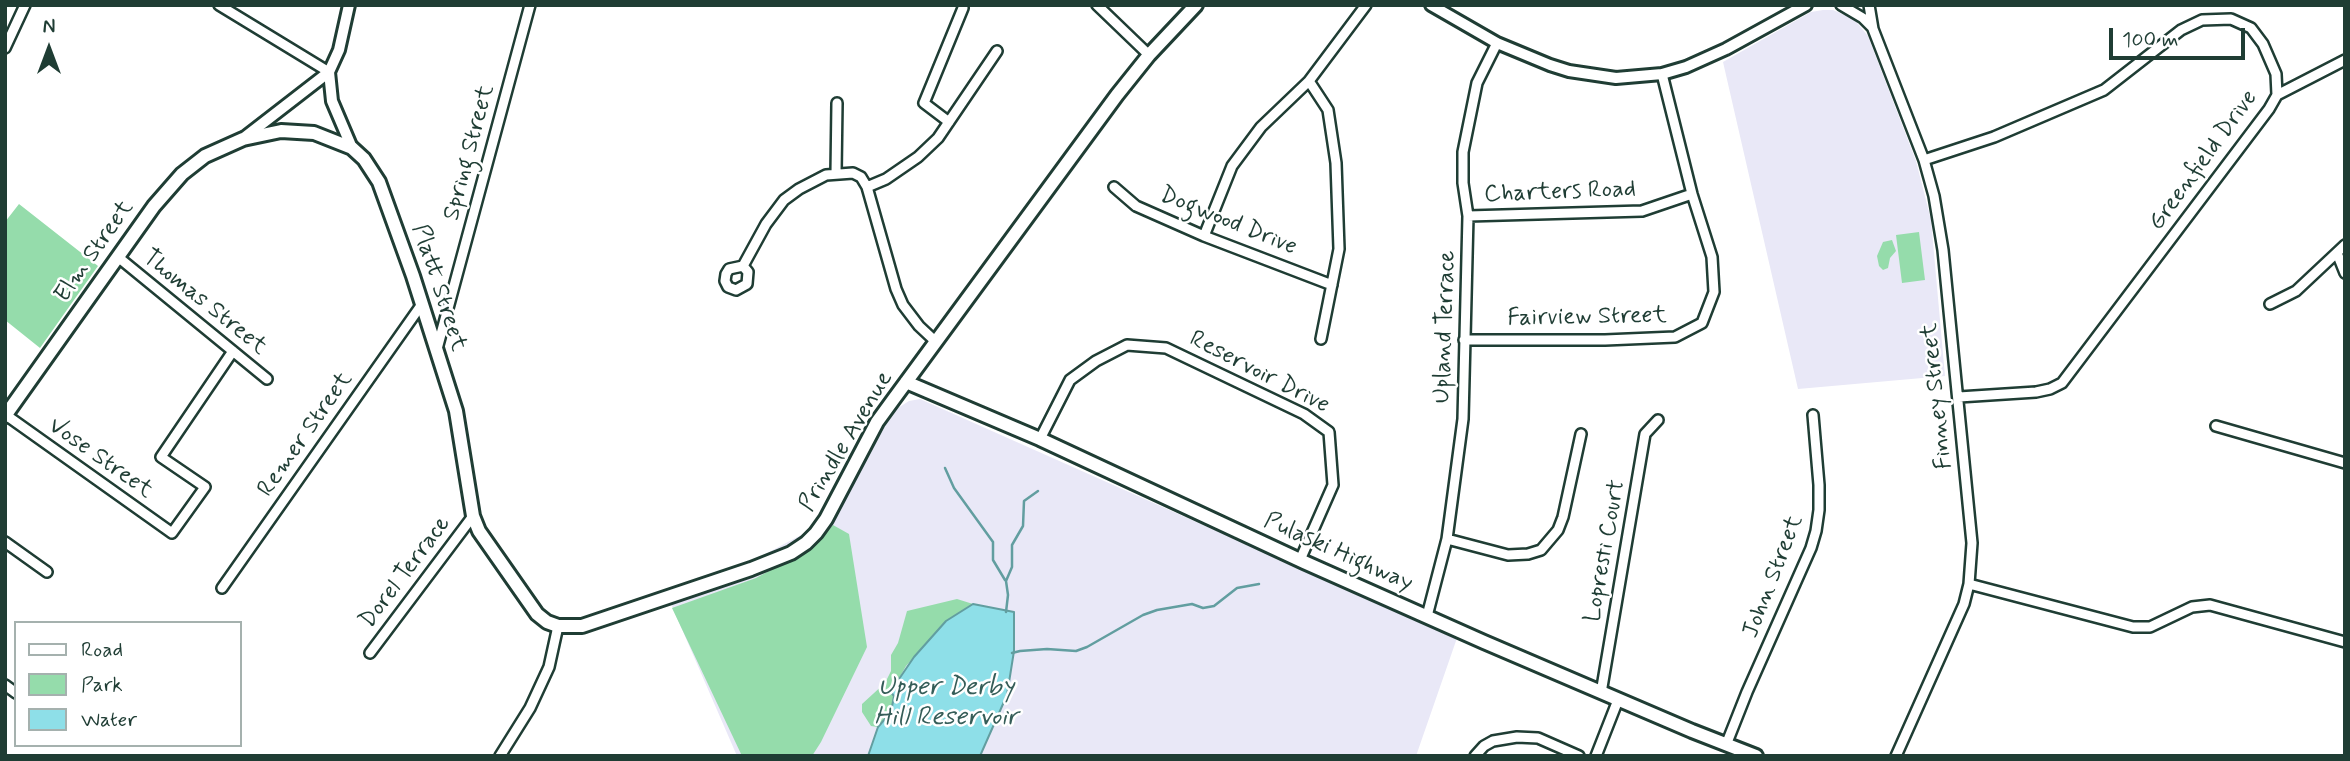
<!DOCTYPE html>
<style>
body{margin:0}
#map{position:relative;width:2350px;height:761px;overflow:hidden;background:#fff;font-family:Mynerve,sans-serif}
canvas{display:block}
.frame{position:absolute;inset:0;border:7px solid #1f3d34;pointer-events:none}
.legend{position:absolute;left:14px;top:621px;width:228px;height:126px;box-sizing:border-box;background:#fff;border:2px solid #a5b1ae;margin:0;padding:9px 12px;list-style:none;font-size:21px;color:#1f3d34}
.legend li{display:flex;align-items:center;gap:14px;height:35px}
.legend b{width:35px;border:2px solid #a5b1ae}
.north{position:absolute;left:14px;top:14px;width:70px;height:70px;-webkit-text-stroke:5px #fff;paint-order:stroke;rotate:0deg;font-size:19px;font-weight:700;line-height:28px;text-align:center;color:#1f3d34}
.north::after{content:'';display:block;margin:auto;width:24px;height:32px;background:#1f3d34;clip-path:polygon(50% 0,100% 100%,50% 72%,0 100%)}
.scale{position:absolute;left:2109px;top:28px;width:136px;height:32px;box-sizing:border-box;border:4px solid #1f3d34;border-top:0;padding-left:9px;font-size:21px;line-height:24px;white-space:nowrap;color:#1f3d34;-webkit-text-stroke:5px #fff;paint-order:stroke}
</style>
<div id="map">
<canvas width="2350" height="761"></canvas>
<div class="frame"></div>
<ul class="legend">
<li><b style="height:9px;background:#fff"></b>Road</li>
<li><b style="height:19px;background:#95dcab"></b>Park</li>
<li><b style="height:19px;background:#8edfe8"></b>Water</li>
</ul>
<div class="north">N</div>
<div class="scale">100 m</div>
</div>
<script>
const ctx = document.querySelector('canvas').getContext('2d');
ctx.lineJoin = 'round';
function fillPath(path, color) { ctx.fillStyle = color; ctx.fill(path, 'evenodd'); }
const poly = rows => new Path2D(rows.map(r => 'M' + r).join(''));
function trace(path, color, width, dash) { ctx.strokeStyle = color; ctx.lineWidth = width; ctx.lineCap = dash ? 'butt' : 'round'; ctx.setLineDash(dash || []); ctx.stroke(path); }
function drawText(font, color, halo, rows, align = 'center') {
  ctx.font = font + ' Mynerve,sans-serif'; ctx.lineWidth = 5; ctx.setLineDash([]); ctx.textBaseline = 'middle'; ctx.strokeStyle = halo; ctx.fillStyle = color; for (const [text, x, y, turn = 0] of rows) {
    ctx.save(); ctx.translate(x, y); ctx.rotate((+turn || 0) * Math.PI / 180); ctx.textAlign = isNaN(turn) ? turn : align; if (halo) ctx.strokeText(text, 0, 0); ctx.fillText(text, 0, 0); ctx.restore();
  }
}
fillPath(poly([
 [1823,10,1833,10,1854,19,1868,36,1916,161,1931,220,1945,376,1798,389,1723,62,1811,12],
 [920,399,1457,638,1416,756,737,756,671,604,835,517,883,423,895,410,909,401]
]), '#e9e8f7');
fillPath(poly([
 [19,204,98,266,40,348,5,320,5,222],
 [1919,232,1925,280,1902,283,1896,235],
 [1892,240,1896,251,1890,258,1888,268,1883,270,1879,266,1877,256,1883,242],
 [833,525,849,534,867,647,821,742,812,756,742,756,672,608,756,578,813,547],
 [957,599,973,604,946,621,906,666,897,682,890,690,894,696,891,712,878,727,871,726,862,712,862,704,885,683,891,671,891,655,898,643,907,611]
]), '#95dcab');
const water = poly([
 [973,604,1014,612,1014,651,1007,695,980,756,868,756,878,727,891,712,894,696,889,690,897,682,914,657,946,621,973,604]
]);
fillPath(water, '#8edfe8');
trace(water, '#629ea0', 2);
trace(poly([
 [945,468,954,488,993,542,993,560,1005,580],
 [1006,612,1008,595,1006,581,1012,567,1012,545,1023,526,1024,501,1038,491],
 [1012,653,1020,651,1047,649,1076,651,1087,647,1143,615,1157,610,1192,604,1203,608,1214,606,1237,588,1259,584]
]), '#629ea0', 2.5);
const minor = poly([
 [219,5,329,72],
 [1097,5,1149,55],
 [1841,5,1863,18,1872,27],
 [1869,5,1873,29,1924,160,1934,196,1943,250,1972,543,1969,584,1964,604,1896,756],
 [5,48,25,5],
 [1309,81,1328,110,1336,163,1339,249,1321,339],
 [2277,95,2345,60],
 [949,122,924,103,963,8],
 [1924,160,1994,137,2104,90,2181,30,2202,20,2231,19,2251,28,2263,44,2276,74,2277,95,2269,109,2062,383,2050,389,2036,392,1959,397],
 [836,173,837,103],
 [867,187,886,179,918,157,938,138,997,51],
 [1114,187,1136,206,1204,236,1332,285],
 [1468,216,1642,211,1692,194],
 [1204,236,1232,166,1261,127,1309,81,1366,5],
 [2337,253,2345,273],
 [118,257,267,379],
 [743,266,748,272,747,284,736,290,728,287,725,281,726,274,729,269,743,266,766,224,784,200,799,189,826,175,853,173,861,177,867,187,896,289,903,305,919,326,935,341],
 [2270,304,2296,291,2345,245],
 [1464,340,1605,340,1675,337,1702,323,1714,292,1712,257,1692,194,1662,74],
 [437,349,530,5],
 [6,415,172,533,205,487,161,457,233,351],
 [2216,426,2345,463],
 [1040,439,1070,380,1096,361,1127,345,1166,348,1304,414,1329,432,1333,485,1300,560],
 [1447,539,1508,555,1528,554,1541,550,1558,530,1563,517,1581,434],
 [5,542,47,572],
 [1969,584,2133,627,2150,627,2192,607,2210,605,2345,642],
 [222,588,422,304],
 [1427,616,1447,539,1463,419,1468,216,1463,183,1463,152,1477,83,1497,43],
 [370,653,473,516],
 [5,685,16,693],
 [1601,693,1645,434,1658,420],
 [1726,745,1747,692,1811,548,1816,531,1819,510,1819,485,1813,415],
 [500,756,530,708,549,667,558,626],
 [1475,756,1484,746,1493,741,1517,737,1538,738,1579,756],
 [1596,756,1618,700]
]);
const tertiary = poly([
 [1431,5,1497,43,1550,65,1569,71,1616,78,1662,74,1686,67,1726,49,1806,5],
 [329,72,332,101,352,148],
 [245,137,329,72,339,50,349,5]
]);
const secondary = poly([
 [906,382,1040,439,1304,562,1484,642,1692,731,1756,756],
 [5,416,154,206,182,174,205,156,243,139,281,131,314,133,352,148,364,159,379,182,413,276,456,411,473,516,479,531,537,614,547,622,558,626,582,626,751,569,791,553,806,543,816,533,826,519,877,422,893,400,1117,95,1149,55,1196,5]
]);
trace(minor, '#1f3d34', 14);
trace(tertiary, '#1f3d34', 16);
trace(secondary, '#1f3d34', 18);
trace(minor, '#fff', 9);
trace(tertiary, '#fff', 10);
trace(secondary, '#fff', 12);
drawText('24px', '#1f3d34', '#fff', [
 ["Spring Street",470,153,-75],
 ["Greenfield Drive",2204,161,-54],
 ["Charters Road",1560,193,-2],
 ["Dogwood Drive",1228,222,22],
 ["Elm Street",95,252,-55],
 ["Platt Street",438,288,72],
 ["Thomas Street",204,303,39],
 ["Fairview Street",1587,318,-1],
 ["Upland Terrace",1446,327,-88],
 ["Reservoir Drive",1259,373,27],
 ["Finney Street",1938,396,-96],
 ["Remer Street",306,435,-55],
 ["Prindle Avenue",847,442,-59],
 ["Vose Street",100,459,35],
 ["Lopresti Court",1606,551,-80],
 ["Pulaski Highway",1338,553,24],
 ["Dorel Terrace",406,573,-53],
 ["John Street",1774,577,-69]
]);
drawText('italic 26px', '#355d58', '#fff', [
 ["Upper Derby",946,689],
 ["Hill Reservoir",946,719]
]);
</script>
